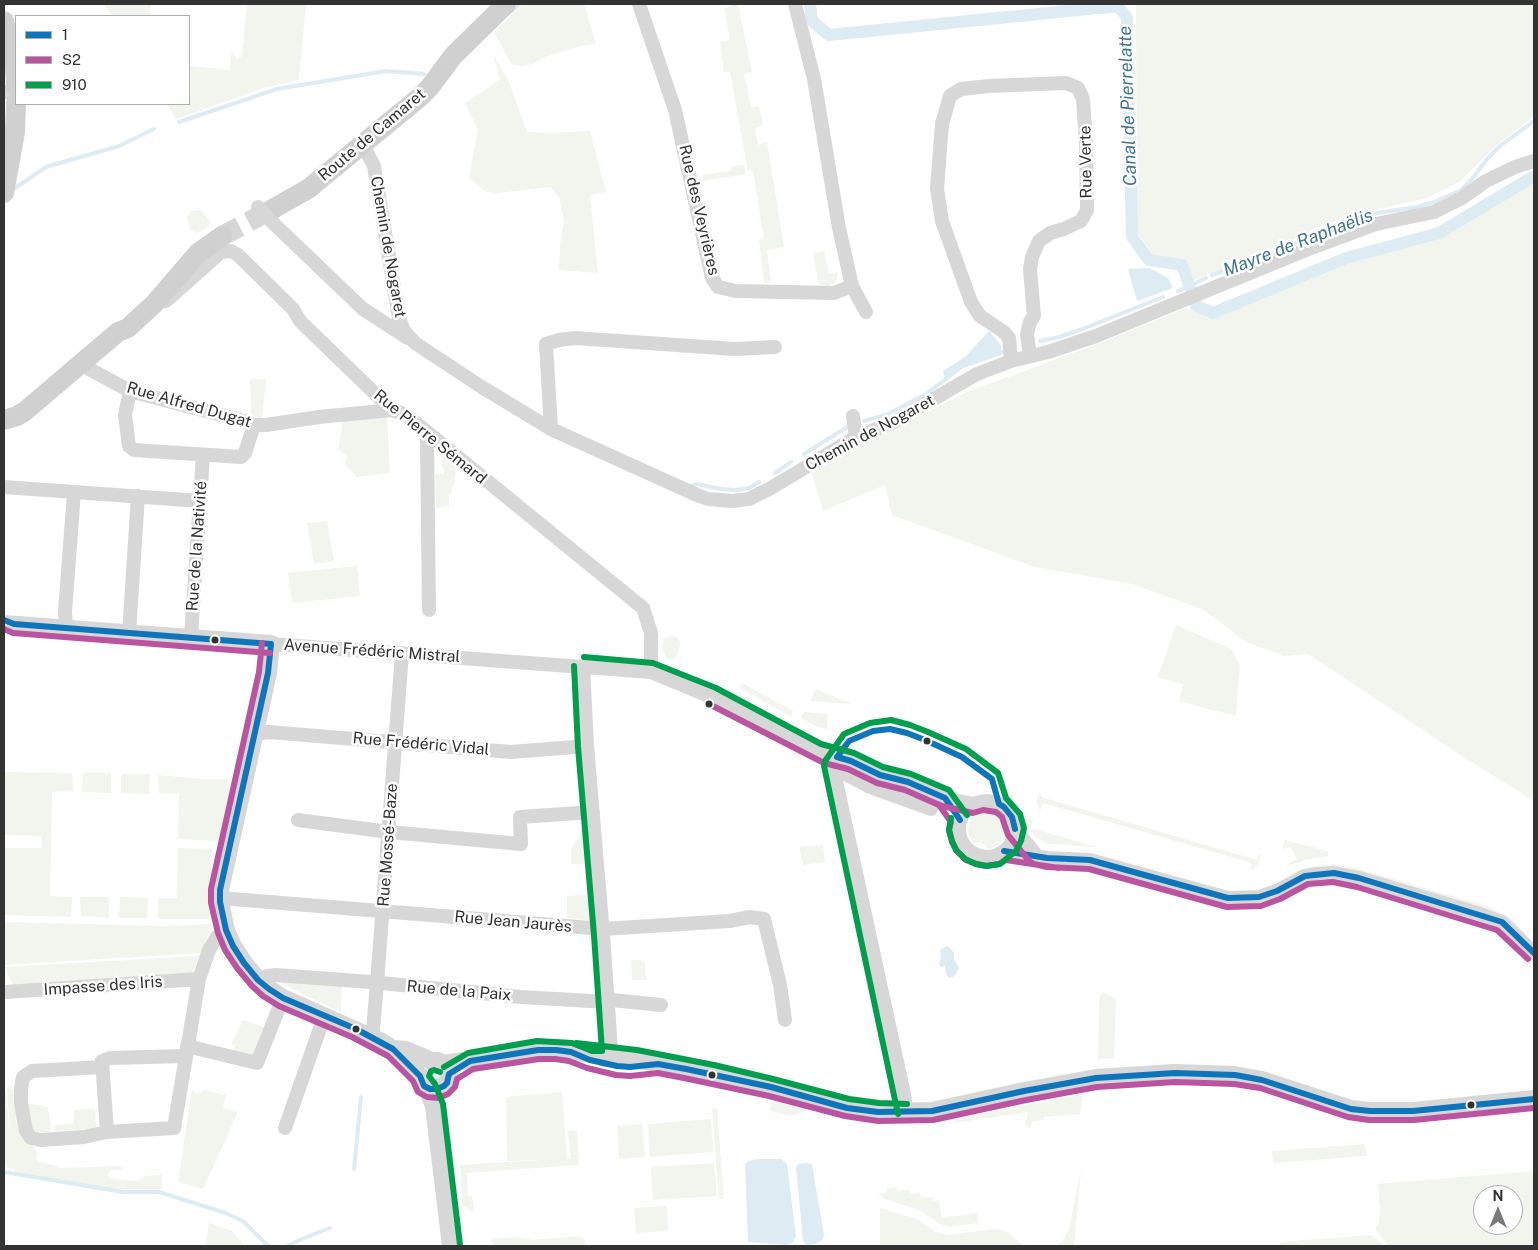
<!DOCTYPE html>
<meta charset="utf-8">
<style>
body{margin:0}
#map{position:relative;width:1538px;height:1250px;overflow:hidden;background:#fff;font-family:"Public Sans",sans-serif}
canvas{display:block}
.frame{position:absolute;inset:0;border:5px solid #333;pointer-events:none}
.legend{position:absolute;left:15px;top:15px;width:175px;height:90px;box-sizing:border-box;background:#fff;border:1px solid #adadad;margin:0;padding:6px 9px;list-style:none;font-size:15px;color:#333}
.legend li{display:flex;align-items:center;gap:10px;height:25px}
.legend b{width:25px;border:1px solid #adadad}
.north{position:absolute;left:1473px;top:1185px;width:50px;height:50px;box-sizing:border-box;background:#fff;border:1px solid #adadad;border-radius:50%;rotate:0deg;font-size:14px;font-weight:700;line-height:20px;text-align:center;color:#333}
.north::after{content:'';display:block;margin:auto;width:18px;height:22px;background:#7a7a7a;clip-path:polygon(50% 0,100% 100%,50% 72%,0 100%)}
</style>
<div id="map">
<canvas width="1538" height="1250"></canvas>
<div class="frame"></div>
<ul class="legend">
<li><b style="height:6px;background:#0f75bb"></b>1</li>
<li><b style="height:6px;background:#ba54a0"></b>S2</li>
<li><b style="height:6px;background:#009e4d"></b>910</li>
</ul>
<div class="north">N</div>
</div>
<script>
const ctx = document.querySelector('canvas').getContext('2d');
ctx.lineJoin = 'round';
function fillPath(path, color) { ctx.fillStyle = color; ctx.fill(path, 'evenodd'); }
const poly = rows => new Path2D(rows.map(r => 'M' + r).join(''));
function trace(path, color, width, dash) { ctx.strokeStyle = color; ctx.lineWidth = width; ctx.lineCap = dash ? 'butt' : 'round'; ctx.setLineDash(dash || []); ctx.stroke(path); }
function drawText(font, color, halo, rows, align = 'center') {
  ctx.font = font + ' "Public Sans",sans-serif'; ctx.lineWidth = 5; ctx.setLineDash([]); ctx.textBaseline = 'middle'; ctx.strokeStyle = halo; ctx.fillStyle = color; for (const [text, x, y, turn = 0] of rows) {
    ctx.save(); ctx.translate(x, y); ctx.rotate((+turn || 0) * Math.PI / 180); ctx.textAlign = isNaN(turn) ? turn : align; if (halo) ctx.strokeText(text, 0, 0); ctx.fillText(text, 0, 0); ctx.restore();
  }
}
fillPath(poly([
 [104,4,151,4,150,16,112,16],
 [247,4,306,4,299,80,266,87,176,119,167,104,189,104,189,66,230,70,231,52,237,59,242,56],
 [523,4,584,4,596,44,584,45,545,57,532,64,521,66,511,64,494,32],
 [738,4,752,72,744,74,751,107,759,106,763,125,755,128,758,145,767,142,784,247,767,250,771,283,764,283,759,240,764,238,753,171,748,171,730,72,724,72,720,42,730,40,724,8],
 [1136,4,1534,4,1534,116,1498,144,1460,181,1427,198,1374,210,1323,225,1287,243,1192,281,1186,262,1153,255,1137,232],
 [493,54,509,82,527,132,551,133,590,131,606,192,590,195,598,273,559,270,560,245,564,221,559,197,550,187,497,193,486,192,469,178,478,130,465,103,500,80],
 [744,165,746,174,703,181,702,175,731,171,730,167],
 [1530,183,1534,183,1534,801,1454,751,1308,654,1285,656,1248,643,1202,609,1132,584,1035,567,892,515,885,485,823,511,811,471,856,445,892,430,965,393,1105,341,1186,308,1212,319,1349,260,1442,236],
 [199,210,202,211,211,223,203,230,197,233,190,230,187,217,192,211],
 [824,251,829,274,838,272,837,280,829,286,819,285,813,253],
 [250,379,266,379,262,419,251,415],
 [387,417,390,473,357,477,345,464,348,455,338,450,343,420],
 [442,455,456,466,454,487,452,487,452,493,449,494,449,506,437,508,436,507,435,474,444,474,444,468,441,466],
 [327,521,334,561,314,564,307,523],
 [357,566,360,596,292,603,288,573],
 [1176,625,1231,649,1240,665,1236,716,1179,701,1183,684,1158,677],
 [669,636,676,637,681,642,676,658,670,660,666,657,662,648,663,639],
 [742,683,793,711,791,717,740,688],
 [816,689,852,704,810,701],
 [804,712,828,714,827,729,816,726,801,718],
 [4,772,72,773,73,791,52,792,50,896,72,897,71,917,4,915,4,848,42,848,42,836,4,835],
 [83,773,111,773,111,793,82,792],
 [121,774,150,774,149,794,121,793],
 [158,775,201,779,227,779,232,794,224,827,224,837,219,841,178,839,179,794,159,793],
 [1039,793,1041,793,1041,797,1257,860,1259,854,1261,855,1258,865,1252,869,1250,869,1252,863,1043,803,1040,811,1036,801],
 [982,811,993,812,998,815,1004,824,1005,830,1002,841,998,845,989,849,986,845,978,842,973,844,968,832,969,822,972,817],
 [1027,818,1033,819,1031,828,1097,847,1048,844,1037,838,1029,827],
 [587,824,589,824,592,864,571,864,571,849],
 [1285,840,1328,851,1328,856,1309,859,1289,865,1289,863,1297,859,1291,847,1282,849],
 [823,845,825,862,803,865,799,847],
 [178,848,212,849,209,919,158,919,158,898,177,898],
 [1334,864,1359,869,1487,906,1512,919,1525,933,1523,935,1363,873,1297,874,1296,871,1311,867],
 [592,894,593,898,594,898,596,918,592,921,567,918,567,896],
 [80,897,109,897,109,918,81,916],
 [120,897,148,898,147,918,119,918],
 [4,922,166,926,212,924,201,953,4,965],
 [199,956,193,974,13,986,5,967],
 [631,960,641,960,645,963,646,980,632,980],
 [281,980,342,985,341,1012,284,985],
 [1103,992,1116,999,1114,1058,1098,1059,1099,997],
 [243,1020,267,1028,253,1058,233,1051,236,1045,231,1044],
 [4,1074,11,1145,7,1088,16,1089,25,1135,37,1152,36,1160,42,1163,57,1166,58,1168,121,1166,123,1170,112,1170,108,1174,109,1178,113,1179,137,1181,145,1176,162,1175,162,1189,119,1189,72,1184,14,1173,14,1169,4,1167],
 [192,1090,198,1094,205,1090,226,1095,223,1108,238,1112,203,1189,178,1182],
 [562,1092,567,1159,571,1159,568,1131,577,1130,579,1165,467,1173,468,1196,472,1196,474,1208,472,1212,462,1205,460,1165,540,1160,507,1161,506,1097],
 [1083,1094,1080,1114,1044,1117,1043,1120,1033,1121,1030,1128,1025,1126,1028,1112,955,1123,954,1119],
 [779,1097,805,1104,804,1112,790,1116,770,1111,771,1102],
 [25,1103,48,1107,51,1132,39,1132,37,1136,34,1136],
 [717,1108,724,1199,719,1199,712,1109],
 [95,1109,96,1126,95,1129,55,1131,55,1125,74,1124,74,1110],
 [711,1119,713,1152,650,1157,648,1124],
 [642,1124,645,1157,619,1159,617,1126],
 [1365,1144,1367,1156,1273,1163,1272,1151],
 [714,1163,717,1196,653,1200,651,1167],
 [1081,1170,1074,1246,1055,1246,1064,1239,1069,1229],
 [1534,1171,1534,1246,1388,1246,1375,1229,1379,1222,1380,1207,1378,1184],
 [1483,1195,1513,1195,1513,1225,1483,1225],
 [896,1187,898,1191,909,1190,910,1194,920,1193,921,1198,933,1197,933,1201,939,1200,942,1218,977,1213,978,1223,949,1227,940,1224,919,1210,885,1199,878,1193,885,1193,888,1188],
 [667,1206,668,1231,636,1233,634,1208],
 [880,1208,918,1220,935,1232,948,1235,995,1229,1002,1230,1009,1233,1018,1242,1027,1246,880,1246],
 [209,1223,232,1231,245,1246,205,1246],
 [1372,1235,1384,1246,1280,1246,1280,1242],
 [580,1236,584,1239,586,1246,511,1246,494,1245,490,1242,492,1239,520,1237,532,1240]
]), '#f1f5ed');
fillPath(poly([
 [1149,268,1168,278,1173,288,1137,301,1128,269],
 [989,331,1001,345,1001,351,961,365,945,379,943,371,966,356],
 [948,946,954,952,954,959,959,968,954,977,949,978,946,974,945,966,941,967,939,963,941,957,940,950],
 [757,1159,781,1159,787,1164,796,1237,792,1243,786,1245,748,1242,745,1164,749,1161],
 [808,1163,812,1164,824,1235,822,1240,816,1244,806,1245,803,1241,796,1167,798,1164]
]), '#ddebf3');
trace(poly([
 [512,11,519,4],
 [179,122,277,89,386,71,424,74],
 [15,188,46,167,119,146,154,129],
 [1212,275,1266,256,1326,229,1377,213,1417,207,1434,202,1461,190,1472,179,1488,158,1501,145,1534,121],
 [1178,291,1206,278],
 [1040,341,1059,337,1080,330,1163,297],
 [864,421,888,414,926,394,963,366,1003,352],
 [804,454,849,426],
 [775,473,791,462],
 [691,486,696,484,721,489,737,490,749,488,759,482],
 [354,1169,361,1097],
 [4,1172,123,1192,159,1192,226,1213,243,1221,265,1243,270,1246],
 [287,1246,304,1238,330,1228]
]), '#ddebf3', 4);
trace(poly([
 [810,4,812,21,829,35,1118,6,1127,18,1132,237,1149,260,1182,265,1192,293],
 [1195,302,1196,306,1213,313,1346,258,1439,233,1531,178,1534,177]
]), '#ddebf3', 12);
trace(poly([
 [222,236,269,211]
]), '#d6d6d6', 20, [20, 10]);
trace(poly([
 [639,4,675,110,712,278,718,287,736,291,834,293,852,286,839,228,814,79,795,4],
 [4,92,16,93],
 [363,145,374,166,399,318,404,331,415,343,480,386,551,429,697,495,708,499,732,501,749,499,771,488,856,437,894,422,977,374,1011,361,1048,352,1096,336,1306,250,1376,224,1434,212,1462,198,1486,181,1515,167,1534,161],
 [271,221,363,309,408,338],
 [852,286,866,312],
 [166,301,221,252,231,251,238,255,293,309,300,321,392,410,405,414,643,608,651,633,651,672],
 [1011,361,1009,338,1004,332,980,316,971,302,942,221,937,189,942,124,950,96,961,89,989,86,1066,83,1078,88,1083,99,1086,142,1087,210,1081,221,1064,229,1050,233,1039,241,1032,257,1030,269,1034,316,1030,322,1027,334,1030,356],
 [80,364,130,391,244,421,254,425,266,425,319,417,392,410],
 [130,391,125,415,129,446,134,450,241,457,245,453,254,425],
 [853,416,856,437],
 [551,429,546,344,559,340,575,338,735,349,775,347],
 [428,434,427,440,429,610],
 [4,487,200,501],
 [66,628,65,612,74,492],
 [129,633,138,496],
 [191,637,203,455],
 [271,644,651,672,733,706,818,752,851,761,880,775,908,782,945,798,974,804],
 [583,666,587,746,603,934,611,1049,610,1058,604,1060],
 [255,734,269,732,511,752,587,746],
 [837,757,833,764,833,767,904,1094,907,1113],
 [834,773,844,773,870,787,931,809],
 '959 829a28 28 0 1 1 56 0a28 28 0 1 1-56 0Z',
 [298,820,389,832,521,844,520,817,593,812],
 [1015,829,1037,856],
 [1004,851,1047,858,1090,860,1228,898,1259,897,1277,891,1305,876,1318,874,1334,873,1359,878,1480,914,1502,922,1534,953],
 [220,898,603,929,729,921,750,917,764,919,780,985,785,1020],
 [258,980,267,976,276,975,371,982,521,997,608,1002,612,1000,661,1005],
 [6,992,199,979],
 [370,1036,373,1030,377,983,402,653],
 [187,1046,257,1063,283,998],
 [102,1067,32,1071,23,1077,21,1089,21,1103,26,1131,31,1138,41,1140,84,1137,107,1132,174,1128,199,979,209,950,217,937,226,930],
 [285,1128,324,1017],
 [107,1132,102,1061,110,1058,185,1056]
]), '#d7d7d7', 14);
trace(poly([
 [4,624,271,644,268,673,220,890,220,902,226,930,233,946,244,963,258,980,269,989,283,998,382,1042,393,1049,420,1076,422,1083,427,1088,434,1106,451,1246],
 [393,1049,406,1050,432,1061,438,1061,446,1067,449,1074,447,1083,437,1089,427,1088],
 [443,1064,538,1050,556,1050,635,1059,686,1069,771,1087,847,1108,878,1112,932,1111,1024,1091,1096,1078,1175,1073,1235,1075,1262,1080,1351,1109,1370,1111,1413,1111,1534,1099]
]), '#d7d7d7', 18);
trace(poly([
 [4,21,15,68,16,86],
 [4,193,15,132,16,103],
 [269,211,308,189,319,180,420,97,430,87,453,56,506,4],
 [4,420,17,416,24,412,118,332,128,328,155,303,198,253,222,236]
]), '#d0d0d0', 20);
trace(poly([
 [258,207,271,221]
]), '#d7d7d7', 14);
trace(poly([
 [4,620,14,624,271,644],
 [271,644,268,673,220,890,220,902,226,930,233,946,244,963,258,980,269,989,283,998,356,1029,393,1049,420,1076,424,1086,430,1089,437,1089,444,1086,447,1083,449,1074,470,1061,538,1050,556,1050,571,1052,590,1060,617,1066,630,1067,658,1064,686,1069,771,1087,847,1108,878,1112,932,1111,1024,1091,1096,1078,1175,1073,1235,1075,1262,1080,1351,1109,1370,1111,1413,1111,1534,1099],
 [837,757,849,741,873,731,890,729,907,733,925,740,962,757,992,779,999,804,1004,807,1012,817,1015,829],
 [837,757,851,761,880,775,908,782,945,798,960,820],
 [1004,851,1047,858,1090,860,1228,898,1259,897,1277,891,1305,876,1334,873,1359,878,1502,922,1534,953]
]), '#0f75bb', 6);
trace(poly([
 [4,629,13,633,270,653],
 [262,643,259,672,211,889,211,903,218,933,225,950,237,968,252,986,263,996,279,1006,352,1037,388,1056,413,1081,418,1092,427,1097,439,1098,448,1094,455,1087,457,1079,473,1069,539,1059,555,1059,569,1061,587,1068,616,1075,630,1076,658,1073,684,1078,769,1096,845,1116,878,1121,933,1120,1026,1100,1097,1087,1175,1082,1234,1084,1260,1088,1348,1117,1369,1120,1414,1120,1534,1108],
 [709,704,824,763,848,769,877,783,905,790,942,806,973,813,983,810,996,812,1002,817,1008,835,1030,862,1034,864,1047,867,1089,869,1227,907,1261,906,1280,899,1308,884,1333,882,1357,887,1497,930,1528,959],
 [916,795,939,805,951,822,949,830,952,842,957,851,966,860,976,864,986,866,999,864,1006,860,1059,868]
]), '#ba54a0', 6);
trace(poly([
 [584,657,653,663,716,688,821,744,854,753,883,767,911,774,949,790,967,815],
 [576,1043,637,1050,714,1065,773,1079,849,1099,879,1103,907,1104],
 [444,1067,468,1053,537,1041,572,1043,592,1051,602,1051,594,935,578,747,574,666],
 [440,1072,434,1070,431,1071,429,1076,435,1084,443,1104,460,1245],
 [898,1114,824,766,825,761,844,734,870,723,891,720,910,725,928,732,966,749,998,773,1006,798,1020,814,1024,828,1021,841,1016,851,1000,864,987,866,976,864,965,859,956,850,952,841,949,830,951,818]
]), '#009e4d', 6);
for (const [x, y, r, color] of [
 [215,640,4.5,"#333"],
 [709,704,4.5,"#333"],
 [927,741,4.5,"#333"],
 [356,1029,4.5,"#333"],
 [712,1075,4.5,"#333"],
 [1471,1105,4.5,"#333"]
]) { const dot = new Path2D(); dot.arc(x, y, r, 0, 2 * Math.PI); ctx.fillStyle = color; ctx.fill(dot); trace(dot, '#fff', 2); }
drawText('16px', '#333', '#fff', [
 ["Route de Camaret",372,135,-40],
 ["Rue Verte",1086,162,-91],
 ["Rue des Veyrières",699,210,77],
 ["Chemin de Nogaret",388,247,80],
 ["Rue Alfred Dugat",189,405,16],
 ["Chemin de Nogaret",870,433,-28],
 ["Rue Pierre Sémard",430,437,39],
 ["Rue de la Nativité",197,546,-86],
 ["Avenue Frédéric Mistral",372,651,4],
 ["Rue Frédéric Vidal",421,744,5],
 ["Rue Mossé-Baze",388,845,-86],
 ["Rue Jean Jaurès",513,922,5],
 ["Impasse des Iris",103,986,-4],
 ["Rue de la Paix",459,991,5]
]);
drawText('italic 18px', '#3f7597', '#fff', [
 ["Canal de Pierrelatte",1128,106,-92],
 ["Mayre de Raphaëlis",1298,243,-21]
]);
</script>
